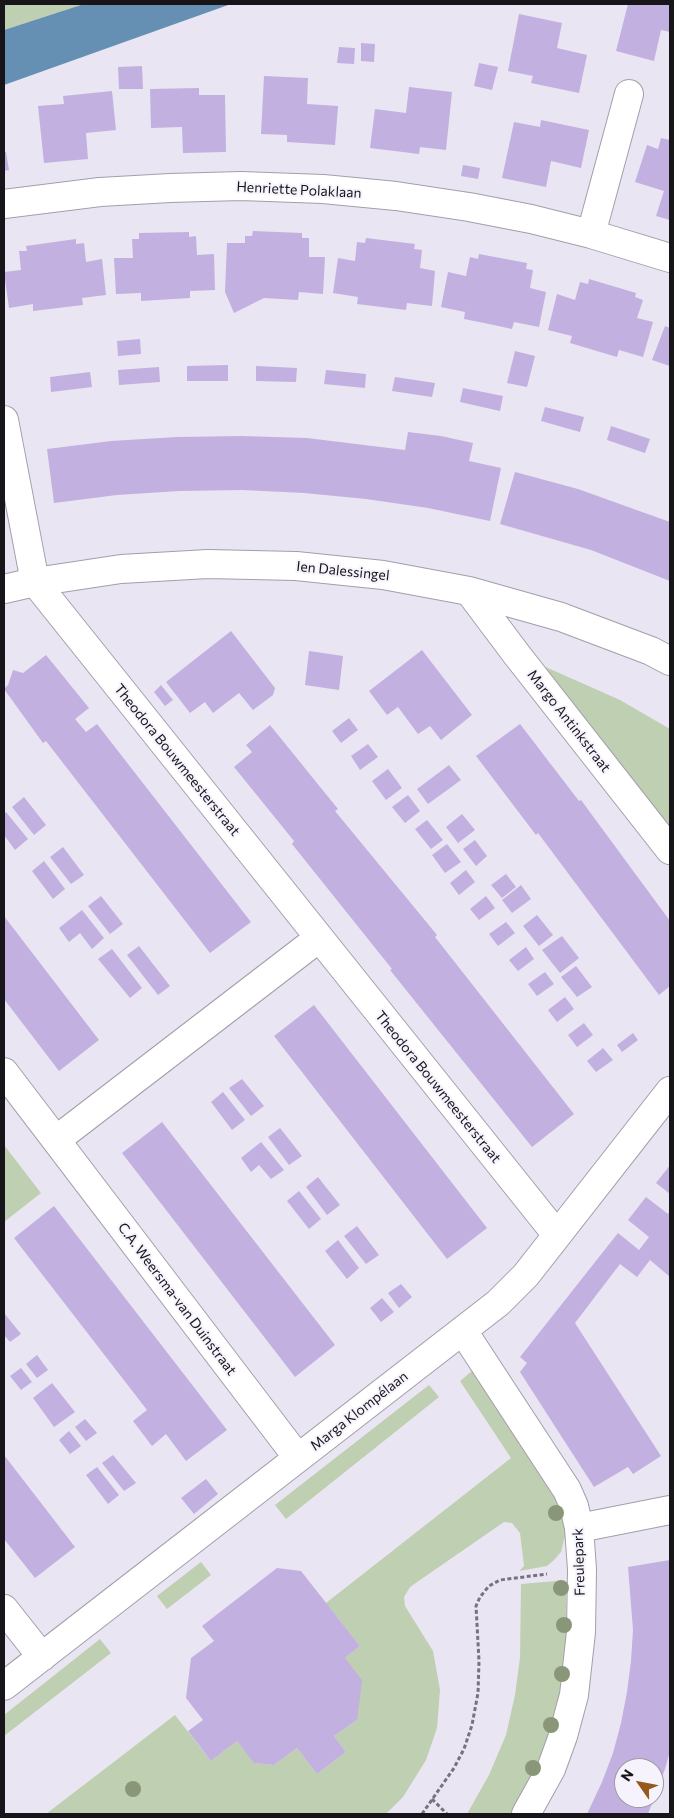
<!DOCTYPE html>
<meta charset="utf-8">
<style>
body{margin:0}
#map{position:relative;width:674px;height:1818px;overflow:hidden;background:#eae5f2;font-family:Commissioner,sans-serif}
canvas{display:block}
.frame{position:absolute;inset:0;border:5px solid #17151a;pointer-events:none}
.north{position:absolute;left:614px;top:1758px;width:50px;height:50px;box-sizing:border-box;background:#f6f3fd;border:1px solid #9d9aa2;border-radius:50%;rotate:303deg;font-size:14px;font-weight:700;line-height:20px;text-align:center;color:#17151a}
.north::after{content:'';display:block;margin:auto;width:18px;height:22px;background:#96581e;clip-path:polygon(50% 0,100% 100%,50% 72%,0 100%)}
</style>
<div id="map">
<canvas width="674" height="1818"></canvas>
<div class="frame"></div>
<div class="north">N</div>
</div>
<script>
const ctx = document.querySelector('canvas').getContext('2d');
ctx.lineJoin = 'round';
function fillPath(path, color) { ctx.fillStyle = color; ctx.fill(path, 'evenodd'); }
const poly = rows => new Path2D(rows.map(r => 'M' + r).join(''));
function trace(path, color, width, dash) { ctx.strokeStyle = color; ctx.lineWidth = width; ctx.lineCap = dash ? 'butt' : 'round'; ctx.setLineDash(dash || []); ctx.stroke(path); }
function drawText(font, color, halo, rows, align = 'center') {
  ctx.font = font + ' Commissioner,sans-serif'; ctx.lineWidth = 4; ctx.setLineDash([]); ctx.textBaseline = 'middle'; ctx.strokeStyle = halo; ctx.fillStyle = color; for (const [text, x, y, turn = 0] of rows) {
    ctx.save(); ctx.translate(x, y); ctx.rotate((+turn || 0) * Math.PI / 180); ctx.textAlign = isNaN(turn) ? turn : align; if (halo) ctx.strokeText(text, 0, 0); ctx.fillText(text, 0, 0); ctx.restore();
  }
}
fillPath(poly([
 [4,4,84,4,4,30],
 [532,661,620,700,670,729,670,826],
 [4,1145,41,1193,4,1222],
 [477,1370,555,1485,568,1524,561,1552,554,1560,547,1566,519,1571,524,1566,520,1533,512,1523,504,1522,410,1587,404,1597,405,1606,433,1651,440,1690,437,1728,426,1760,403,1797,386,1814,46,1814,175,1715,211,1761,237,1741,255,1763,274,1765,297,1748,317,1774,346,1752,334,1736,357,1720,345,1658,360,1646,326,1603,511,1458,460,1381,472,1371],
 [429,1385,439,1397,286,1519,275,1505],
 [201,1562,211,1575,167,1609,157,1596],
 [556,1581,562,1585,566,1595,566,1657,563,1691,553,1727,544,1752,529,1786,511,1814,467,1814,489,1775,506,1735,515,1695,520,1658,521,1584],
 [100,1639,111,1653,4,1736,4,1715]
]), '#bfcfb1');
fillPath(poly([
 [84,4,231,4,4,85,4,30]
]), '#6590b3');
fillPath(poly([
 [628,4,635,5,636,4,670,4,670,32,661,30,654,61,616,51],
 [519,14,562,23,557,48,587,55,579,93,531,83,533,76,508,71],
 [361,43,375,44,374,62,361,61],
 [339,47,355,48,354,64,337,63],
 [479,63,498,67,492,90,474,86],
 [142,66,143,89,119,89,118,67],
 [264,76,308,78,307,104,338,106,335,145,287,142,287,135,261,134],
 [409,87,452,92,446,150,420,147,419,154,370,148,375,109,406,113],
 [199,88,199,95,225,95,226,152,183,153,182,127,151,128,150,89],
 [112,91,116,130,86,133,88,159,44,163,38,106,64,104,63,96],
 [541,120,589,130,581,168,551,161,546,187,502,178,514,122,540,127],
 [661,138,670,140,670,220,656,216,664,191,635,182,647,145,658,149],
 [4,152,6,152,9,170,4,171],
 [463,165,480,168,478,179,461,176],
 [253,231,302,233,302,238,309,238,309,257,325,257,323,294,299,292,298,300,264,298,234,313,225,292,227,243,245,243,245,236,252,236],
 [189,232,189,237,196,236,197,255,214,254,215,290,190,291,190,298,141,301,141,293,116,294,114,258,133,258,132,239,139,239,139,233],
 [366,238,415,244,414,249,422,250,420,268,435,271,432,306,407,303,406,310,357,304,358,297,333,293,338,258,355,261,357,242,365,243],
 [76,239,76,244,84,243,86,262,102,259,106,295,82,298,83,305,33,311,33,304,9,308,4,272,21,270,19,251,27,251,26,246],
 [479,254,527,263,526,269,533,270,530,288,546,292,539,327,514,322,512,329,489,324,464,319,465,312,441,307,448,272,466,276,470,257,478,259],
 [589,279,636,293,635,297,643,300,637,318,653,322,643,357,619,350,617,357,570,343,572,336,548,330,557,294,575,300,580,282,588,284],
 [665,326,670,328,670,366,652,360],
 [140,339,141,354,118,356,117,341],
 [515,351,535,356,527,387,507,383],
 [228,365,228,381,187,381,187,366],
 [256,366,297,368,296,382,256,381],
 [159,367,160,382,119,385,118,370],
 [326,370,366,374,365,388,324,384],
 [90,372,92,387,51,392,50,377],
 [395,377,435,383,432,397,392,391],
 [463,388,503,396,500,411,460,402],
 [545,407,584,417,580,432,541,421],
 [611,426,650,439,645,453,607,440],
 [408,432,441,436,473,443,469,461,501,468,490,521,428,508,366,499,304,493,242,490,179,491,117,495,54,503,47,449,111,441,177,437,242,436,307,438,405,450],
 [515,472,578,489,670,522,670,581,591,550,500,524],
 [231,631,275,688,273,695,253,710,239,693,213,713,205,702,190,713,166,682],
 [422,650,472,715,441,740,430,726,418,734,398,707,387,715,369,691],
 [309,651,343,656,339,690,305,685],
 [46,655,89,708,75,719,86,732,97,724,251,922,210,953,46,741,43,743,4,689,8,685,13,670,23,673],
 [161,685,173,700,165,706,154,692],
 [349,718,358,730,341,743,332,731],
 [520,724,579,801,581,800,670,921,670,986,659,995,538,833,536,835,476,756],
 [270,725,338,809,335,811,437,935,435,937,574,1114,532,1147,390,970,392,969,292,844,294,841,234,767,252,752,246,745],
 [368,744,378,757,360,770,351,756],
 [449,765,461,780,428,804,417,789],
 [388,769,402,788,386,800,372,781],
 [408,795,420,811,405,823,392,807],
 [24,797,46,825,34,835,12,807],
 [6,812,28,839,15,850,4,835,4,814],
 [462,814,475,830,458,843,446,827],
 [427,820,443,840,431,849,415,829],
 [475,840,487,856,476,866,463,849],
 [447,844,461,862,445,873,432,855],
 [63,847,84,875,71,884,50,857],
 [44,861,65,889,53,899,32,871],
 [466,870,475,882,459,895,450,883],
 [506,874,516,887,502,898,491,885],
 [521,885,531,899,512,913,502,900],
 [101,896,123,924,110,934,88,906],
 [486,896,495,908,479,920,470,909],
 [82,910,104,938,92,949,80,933,69,942,59,928],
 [537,915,553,935,539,946,523,926],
 [4,916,99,1040,59,1071,4,999],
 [506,922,515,933,498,946,489,934],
 [562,936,579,958,560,973,542,950],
 [139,946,170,986,158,995,127,955],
 [526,947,534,959,518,971,509,960],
 [112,949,142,988,130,998,98,959],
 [576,966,592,987,577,997,561,977],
 [545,972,554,984,537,996,528,984],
 [565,997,574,1009,557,1022,548,1010],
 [314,1005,487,1228,447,1259,274,1036],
 [584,1023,593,1035,577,1047,568,1035],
 [633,1033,638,1040,622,1052,617,1045],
 [603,1048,613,1060,596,1072,587,1061],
 [242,1079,264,1106,251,1116,229,1088],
 [223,1092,245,1120,232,1130,211,1102],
 [162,1122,335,1345,295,1377,122,1153],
 [280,1128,302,1156,289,1165,268,1137],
 [261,1142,284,1170,271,1179,259,1165,251,1172,241,1158],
 [670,1165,670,1194,656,1183],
 [318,1177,340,1205,327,1215,306,1187],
 [299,1191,321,1219,309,1229,287,1201],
 [646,1197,668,1214,670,1210,670,1277,650,1260,637,1277,620,1264,575,1323,661,1456,633,1474,628,1467,594,1487,520,1372,527,1363,520,1357,618,1233,639,1250,649,1237,628,1220],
 [54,1206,227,1430,186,1461,166,1434,152,1446,133,1421,147,1410,14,1238],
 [357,1226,379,1255,366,1264,344,1236],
 [338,1240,359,1268,347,1279,325,1251],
 [401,1284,412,1297,399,1308,388,1293],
 [382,1298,394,1312,381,1322,370,1308],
 [4,1313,21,1334,10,1342,4,1335],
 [37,1355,48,1370,37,1378,26,1364],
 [21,1368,32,1382,21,1390,10,1376],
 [52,1383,75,1412,54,1427,33,1398],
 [85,1419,97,1433,86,1441,75,1427],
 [69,1431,81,1446,70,1454,59,1440],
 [4,1455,75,1547,35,1578,4,1539],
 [113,1455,136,1483,124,1491,102,1463],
 [97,1467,119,1495,108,1504,86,1475],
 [206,1479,218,1494,194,1514,181,1498],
 [670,1560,670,1751,665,1769,648,1814,587,1814,602,1782,613,1753,621,1723,627,1692,631,1661,633,1630,628,1567],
 [624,1768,654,1768,654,1798,624,1798],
 [277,1568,301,1571,360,1646,345,1658,362,1680,357,1720,334,1736,346,1752,317,1774,297,1748,274,1765,254,1763,237,1741,211,1761,188,1731,203,1720,186,1698,191,1658,214,1641,202,1626]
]), '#c2b0e0');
const minor = poly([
 [4,204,100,192,170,188,241,186,323,189,396,196,469,207,531,219,591,234,670,258],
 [591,234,629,94],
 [4,420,35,582,557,1235],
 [4,589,35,582,121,569,208,564,296,566,383,575,469,591,561,617,651,651,670,661],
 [469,591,517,655,670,850],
 [4,1072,298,1458],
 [56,1140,319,938],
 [463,1331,567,1490,574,1506,579,1528,582,1569,581,1632,574,1695,563,1736,551,1769,526,1814],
 [579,1528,670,1510],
 [4,1609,42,1657],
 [4,1686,498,1303,526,1275,670,1091]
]);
trace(minor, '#a39eaa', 30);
trace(poly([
 [432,1799,447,1814],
 [422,1814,454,1768,464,1749,472,1725,478,1693,479,1661,476,1606,480,1597,489,1586,500,1580,547,1574]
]), '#76737c', 3, [4, 2.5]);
trace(minor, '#fff', 28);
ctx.fillStyle = '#899778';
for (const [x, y] of [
 [556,1513],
 [561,1588],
 [564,1625],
 [562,1674],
 [551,1725],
 [533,1768],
 [133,1789]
]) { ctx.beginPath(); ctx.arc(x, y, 8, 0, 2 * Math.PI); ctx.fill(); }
drawText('14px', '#17151a', '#f6f3fd', [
 ["Henriette Polaklaan",299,190,3],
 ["Ien Dalessingel",343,571,6],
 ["Margo Antinkstraat",569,721,52],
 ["Theodora Bouwmeesterstraat",177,760,51],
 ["Theodora Bouwmeesterstraat",438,1087,51],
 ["C.A. Weersma-van Duinstraat",177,1299,53],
 ["Marga Klompélaan",359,1411,-38],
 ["Freulepark",579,1562,-92]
]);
</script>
